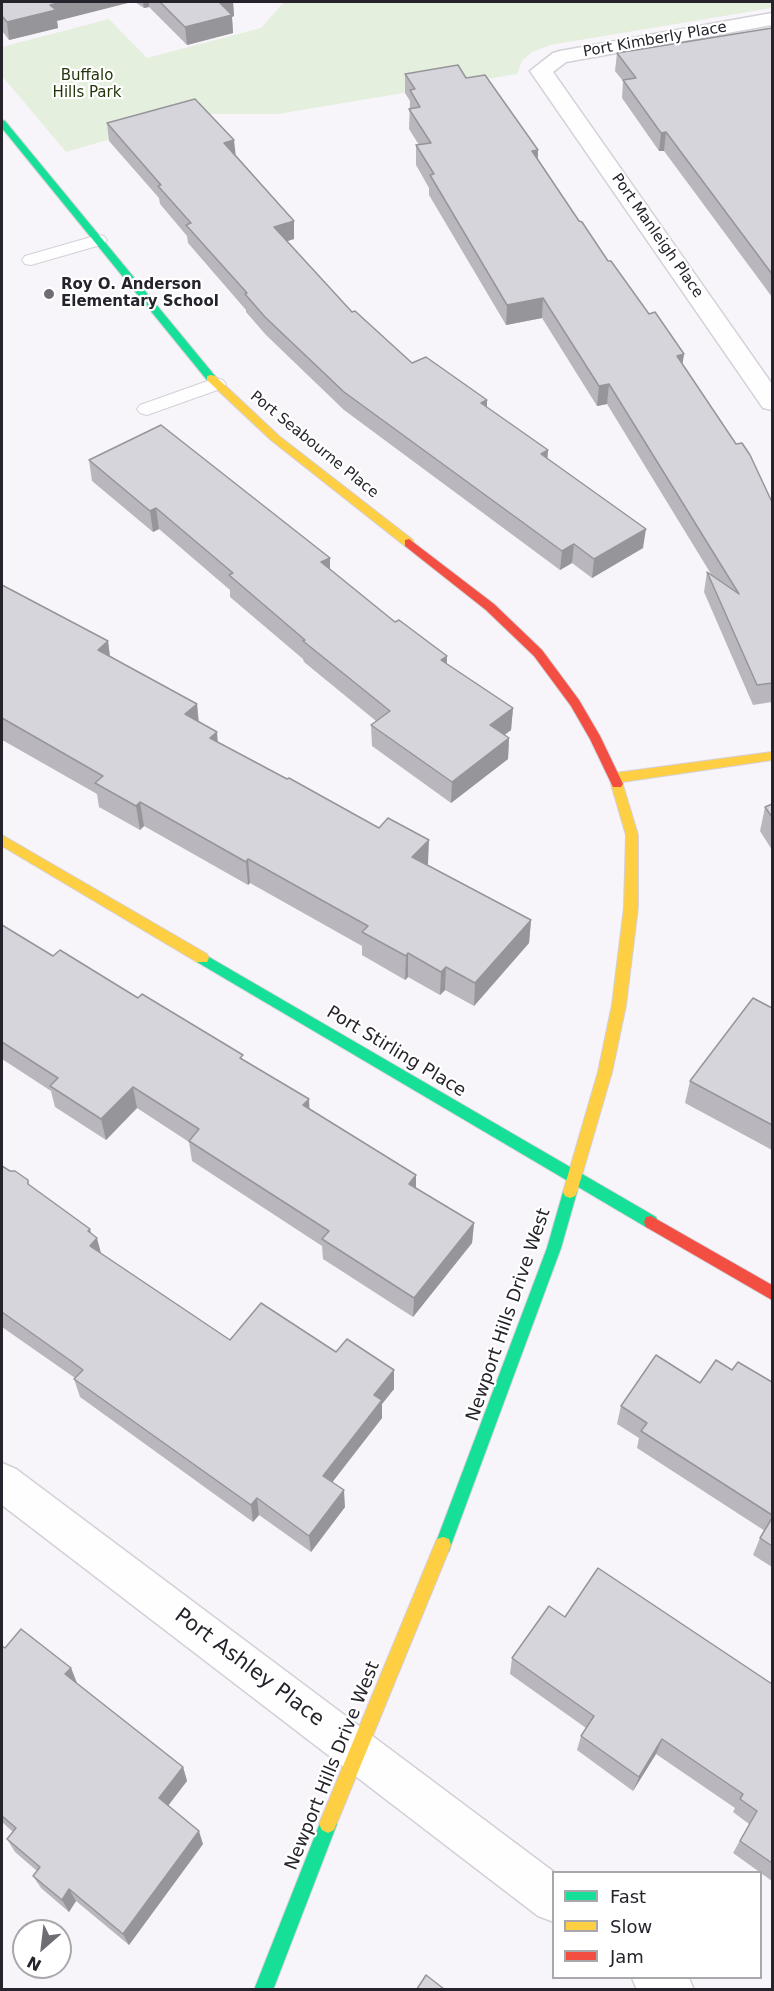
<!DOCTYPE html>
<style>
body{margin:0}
#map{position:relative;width:774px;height:1991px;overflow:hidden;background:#f7f5fa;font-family:"DejaVu Sans",sans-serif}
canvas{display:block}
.frame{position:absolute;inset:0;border:3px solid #26232c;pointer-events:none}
.legend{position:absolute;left:552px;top:1871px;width:210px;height:108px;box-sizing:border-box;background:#fff;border:2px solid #a8a7ab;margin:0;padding:8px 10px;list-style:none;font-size:18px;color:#26232c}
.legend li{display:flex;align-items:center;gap:12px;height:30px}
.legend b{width:30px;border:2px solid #a8a7ab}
.north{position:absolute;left:12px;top:1919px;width:60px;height:60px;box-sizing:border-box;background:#fff;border:2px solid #a8a7ab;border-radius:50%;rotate:208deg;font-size:16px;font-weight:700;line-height:24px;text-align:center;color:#26232c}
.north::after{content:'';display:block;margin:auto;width:21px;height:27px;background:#6f6c74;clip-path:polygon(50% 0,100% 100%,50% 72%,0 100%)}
</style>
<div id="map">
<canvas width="774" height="1991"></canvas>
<div class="frame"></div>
<ul class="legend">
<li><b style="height:8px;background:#16e098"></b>Fast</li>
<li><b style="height:8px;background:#ffcf43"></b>Slow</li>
<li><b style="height:8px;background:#f24e42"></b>Jam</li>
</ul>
<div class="north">N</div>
</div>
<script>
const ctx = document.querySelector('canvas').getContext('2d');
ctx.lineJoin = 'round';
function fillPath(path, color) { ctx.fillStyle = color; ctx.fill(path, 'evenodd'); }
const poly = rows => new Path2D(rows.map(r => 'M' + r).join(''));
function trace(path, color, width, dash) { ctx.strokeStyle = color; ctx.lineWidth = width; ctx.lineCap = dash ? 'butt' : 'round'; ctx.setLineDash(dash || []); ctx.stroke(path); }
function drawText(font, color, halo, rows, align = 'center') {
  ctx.font = font + ' "DejaVu Sans",sans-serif'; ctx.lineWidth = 4.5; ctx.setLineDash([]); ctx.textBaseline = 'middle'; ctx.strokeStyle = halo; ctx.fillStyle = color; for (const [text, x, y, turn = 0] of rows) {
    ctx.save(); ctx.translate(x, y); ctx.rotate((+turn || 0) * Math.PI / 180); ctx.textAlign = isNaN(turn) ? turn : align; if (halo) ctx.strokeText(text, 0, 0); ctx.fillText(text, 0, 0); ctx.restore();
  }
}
fillPath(poly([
 [284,2,772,2,772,8,550,45,532,52,522,61,517,74,278,114,196,114,66,152,2,76,2,47,109,19,147,58,261,28]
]), '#e5efdd');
const lane = poly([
 [98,235,104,236,107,240,104,244,31,265,25,264,22,260,25,256,98,235],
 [216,378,223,380,226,384,223,388,147,415,140,413,137,409,140,405,216,378]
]);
const street = poly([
 [772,13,772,25,566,62,553,72,772,384,772,410,763,408,530,71,553,53,560,51,772,13],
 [2,1463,16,1469,554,1872,554,1922,538,1916,2,1505,2,1463],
 [632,1978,689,1978,694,1990,637,1990,632,1978]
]);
const fast = poly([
 [2,120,5,121,215,376,215,380,207,380,2,128,2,120],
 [202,953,656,1217,658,1222,656,1227,651,1228,646,1227,197,962,195,958,197,954,202,953],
 [570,1186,575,1188,577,1192,561,1248,451,1545,449,1551,443,1553,437,1551,435,1545,547,1248,563,1192,565,1188,570,1186],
 [328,1815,334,1818,337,1824,273,1990,254,1990,322,1818,328,1815]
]);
const slow = poly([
 [211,375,215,376,279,436,413,540,413,546,405,546,271,440,207,380,207,376,211,375],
 [772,752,772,760,622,782,638,835,638,907,626,1005,612,1072,577,1192,575,1196,570,1198,565,1196,563,1192,598,1072,612,1005,624,907,626,835,611,784,612,782,609,778,615,773,772,752],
 [2,835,207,954,209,958,207,962,197,962,2,846,2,835],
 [443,1537,449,1539,451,1545,334,1830,328,1833,322,1830,319,1824,437,1539,443,1537]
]);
const jam = poly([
 [409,539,494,604,542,650,579,700,600,736,623,784,621,787,613,787,590,739,571,706,534,656,486,610,405,546,405,540,409,539],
 [651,1216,772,1285,772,1300,646,1227,644,1222,646,1217,651,1216]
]);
trace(lane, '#d3d0d7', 2);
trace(street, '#d3d0d7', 3);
trace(fast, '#d3d0d7', 2);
trace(slow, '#d3d0d7', 2);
trace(jam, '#d3d0d7', 2);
fillPath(lane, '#fefefe');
fillPath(street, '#fefefe');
fillPath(fast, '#16e098');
fillPath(slow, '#ffcf43');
fillPath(jam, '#f24e42');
fillPath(poly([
 [2,2,57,21,58,28,9,40,2,31],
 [135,2,233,2,234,16,232,17,233,33,187,45,149,7,144,8],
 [772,28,772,297,664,151,659,151,622,98,623,81,615,71,617,53],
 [405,74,466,78,538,150,538,159,579,221,608,261,649,314,684,354,682,364,772,502,772,702,753,705,704,592,707,572,711,574,607,404,597,406,542,318,506,325,429,195,429,188,416,165,416,145,419,145,409,129,410,101,405,93],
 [107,123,236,155,294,221,294,239,287,241,352,312,412,363,487,407,547,459,643,548,592,578,572,563,560,570,344,410,266,335,246,312,246,310,188,243,187,236,160,204,159,198,109,141],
 [89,460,330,570,395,622,447,656,447,664,513,708,511,730,504,735,509,738,508,759,451,803,372,746,371,725,376,721,304,662,303,659,230,597,230,590,159,529,153,532,92,481],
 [2,585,108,641,110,656,197,704,199,722,218,743,428,864,427,865,531,920,529,943,474,1006,445,990,440,995,408,977,405,980,362,955,362,946,250,883,248,885,144,826,140,830,99,807,97,794,4,741,2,741],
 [772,804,772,850,760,831,765,807],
 [2,925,53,956,138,998,243,1059,416,1188,474,1223,472,1243,413,1317,323,1259,322,1246,192,1161,189,1142,137,1108,106,1140,55,1107,51,1091,2,1059],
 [772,1008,772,1150,685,1103,690,1081],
 [2,1166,10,1171,28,1180,29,1185,91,1234,101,1253,230,1340,336,1352,394,1370,394,1389,382,1404,382,1418,332,1482,345,1507,311,1552,259,1515,253,1522,80,1397,74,1379,75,1378,2,1327],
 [732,1370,772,1382,772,1567,753,1555,760,1538,765,1531,637,1448,639,1438,617,1424,621,1406,700,1383],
 [565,1617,772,1684,772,1881,733,1853,749,1824,733,1812,735,1808,656,1754,633,1791,577,1750,581,1736,586,1728,510,1674,512,1658],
 [2,1646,5,1648,71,1668,77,1684,183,1767,187,1781,168,1806,203,1844,129,1945,76,1901,69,1912,41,1888,33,1876,37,1871,15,1852,7,1839,13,1832,2,1822]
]), '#b9b7bd');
fillPath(poly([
 [62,2,132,2,57,21,58,28,9,40,7,22,50,5],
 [143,2,149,2,149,7,144,8],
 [219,2,233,2,234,16,232,17,233,33,187,45,185,27],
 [666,132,664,151,659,151,661,133],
 [234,140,236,158,224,143],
 [538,150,537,170,532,151],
 [294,221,294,239,275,245,274,227],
 [543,298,542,318,506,325,507,305],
 [684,354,681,374,677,356],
 [609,384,607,404,597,406,599,386],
 [487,400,487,419,481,403],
 [548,450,547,469,541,454],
 [156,508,159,529,153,532,150,511],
 [646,529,643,548,592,578,594,559],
 [574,544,572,563,560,570,562,551],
 [330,558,330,579,321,562],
 [108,641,111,666,98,650],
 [447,656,446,678,441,660],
 [197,704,199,729,185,714],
 [513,708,511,730,489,747,490,725],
 [217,732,219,756,210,738],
 [509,738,508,759,451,803,452,782],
 [140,802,144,826,140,830,136,806],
 [429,840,428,864,412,881,412,857],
 [248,859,250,883,248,885,246,862],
 [531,920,529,943,474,1006,475,983],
 [408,953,408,977,405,980,406,956],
 [446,967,445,990,440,995,441,972],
 [133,1087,137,1108,106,1140,101,1119],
 [309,1099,310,1120,303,1105],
 [416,1175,416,1196,409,1184],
 [474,1223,472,1243,413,1317,414,1298],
 [90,1229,93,1242,97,1238,102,1257,90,1246,88,1231],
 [394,1370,394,1389,382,1404,382,1418,324,1493,323,1476,374,1395],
 [344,1490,345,1507,311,1552,309,1536],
 [257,1498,259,1515,253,1522,251,1505],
 [71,1668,77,1683,72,1690,65,1674],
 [662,1739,656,1754,633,1791,639,1777],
 [183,1767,187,1781,163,1812,159,1798],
 [199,1831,203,1844,129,1945,123,1934],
 [69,1889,76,1901,69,1912,62,1900]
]), '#96959a');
const building = poly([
 [2,2,62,2,50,5,56,10,7,22,2,16,2,2],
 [160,2,221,2,219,2,232,15,185,27,160,2],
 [772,28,772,274,666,132,661,133,623,80,636,78,617,53,772,28],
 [458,65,466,78,485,75,538,150,532,151,579,221,582,222,608,261,611,261,649,314,655,312,684,354,677,356,736,444,742,443,750,455,772,502,772,683,757,685,707,572,739,594,609,384,599,386,543,298,507,305,430,175,434,174,416,145,431,143,409,109,420,107,410,90,415,89,405,74,458,65],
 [195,99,234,140,224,143,294,221,274,227,352,312,355,311,412,363,426,357,487,400,481,403,548,450,541,454,646,529,594,559,574,544,562,551,344,392,265,317,245,294,247,293,186,225,191,223,158,186,161,185,107,123,195,99],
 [161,425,330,558,321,562,395,622,399,620,447,656,441,660,513,708,490,725,509,738,452,782,371,725,390,711,303,641,305,640,229,575,233,573,156,508,150,511,89,460,161,425],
 [2,585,108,641,98,650,197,704,185,714,217,732,210,738,287,779,289,778,379,828,388,818,429,840,412,857,531,920,475,983,446,967,441,972,408,953,406,956,362,932,368,926,248,859,246,862,140,802,136,806,95,783,103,776,2,718,2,585],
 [772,804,772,817,765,807,772,804],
 [2,925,53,956,60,950,138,998,142,994,243,1055,240,1058,309,1099,303,1105,416,1175,409,1184,474,1223,414,1298,322,1239,329,1231,189,1141,199,1129,133,1087,101,1119,50,1086,58,1078,2,1042,2,925],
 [753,998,772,1008,772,1125,690,1081,753,998],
 [2,1166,10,1171,15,1171,28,1180,28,1184,90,1229,88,1231,97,1238,90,1246,230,1340,261,1303,336,1352,347,1339,394,1370,374,1395,382,1400,323,1476,344,1490,309,1536,257,1498,251,1505,74,1379,83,1370,71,1361,2,1312,2,1166],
 [656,1355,700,1383,716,1360,732,1370,738,1362,772,1382,772,1515,641,1431,647,1423,621,1406,656,1355],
 [772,1518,772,1546,760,1538,772,1518],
 [598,1568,772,1684,772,1863,740,1841,757,1811,740,1799,743,1794,662,1739,639,1777,581,1736,594,1716,512,1658,549,1606,565,1617,598,1568],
 [21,1629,71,1668,65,1674,183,1767,159,1798,199,1831,123,1934,69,1889,62,1900,33,1876,40,1867,7,1839,16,1828,2,1816,2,1646,5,1648,21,1629],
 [426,1975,444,1989,417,1989,426,1975]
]);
fillPath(building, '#d7d5dc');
trace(building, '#96959a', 1.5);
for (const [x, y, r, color] of [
 [49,294,6,"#6f6c74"]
]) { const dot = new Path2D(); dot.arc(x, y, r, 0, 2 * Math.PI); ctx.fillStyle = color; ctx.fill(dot); trace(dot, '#fff', 2); }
drawText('15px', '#26232c', '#fff', [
 ["Port Kimberly Place",655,40,-10],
 ["Port Manleigh Place",657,236,55],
 ["Port Seabourne Place",314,445,39]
]);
drawText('15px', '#23370b', '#fff', [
 ["Buffalo",87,76],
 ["Hills Park",87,93]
]);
drawText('bold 15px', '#26232c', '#fff', [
 ["Roy O. Anderson",61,285],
 ["Elementary School",61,302]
], 'left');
drawText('18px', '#26232c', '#fff', [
 ["Port Stirling Place",396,1052,31],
 ["Newport Hills Drive West",509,1315,-71],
 ["Newport Hills Drive West",333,1766,-68]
]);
drawText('21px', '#26232c', '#fff', [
 ["Port Ashley Place",249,1668,37]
]);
</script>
